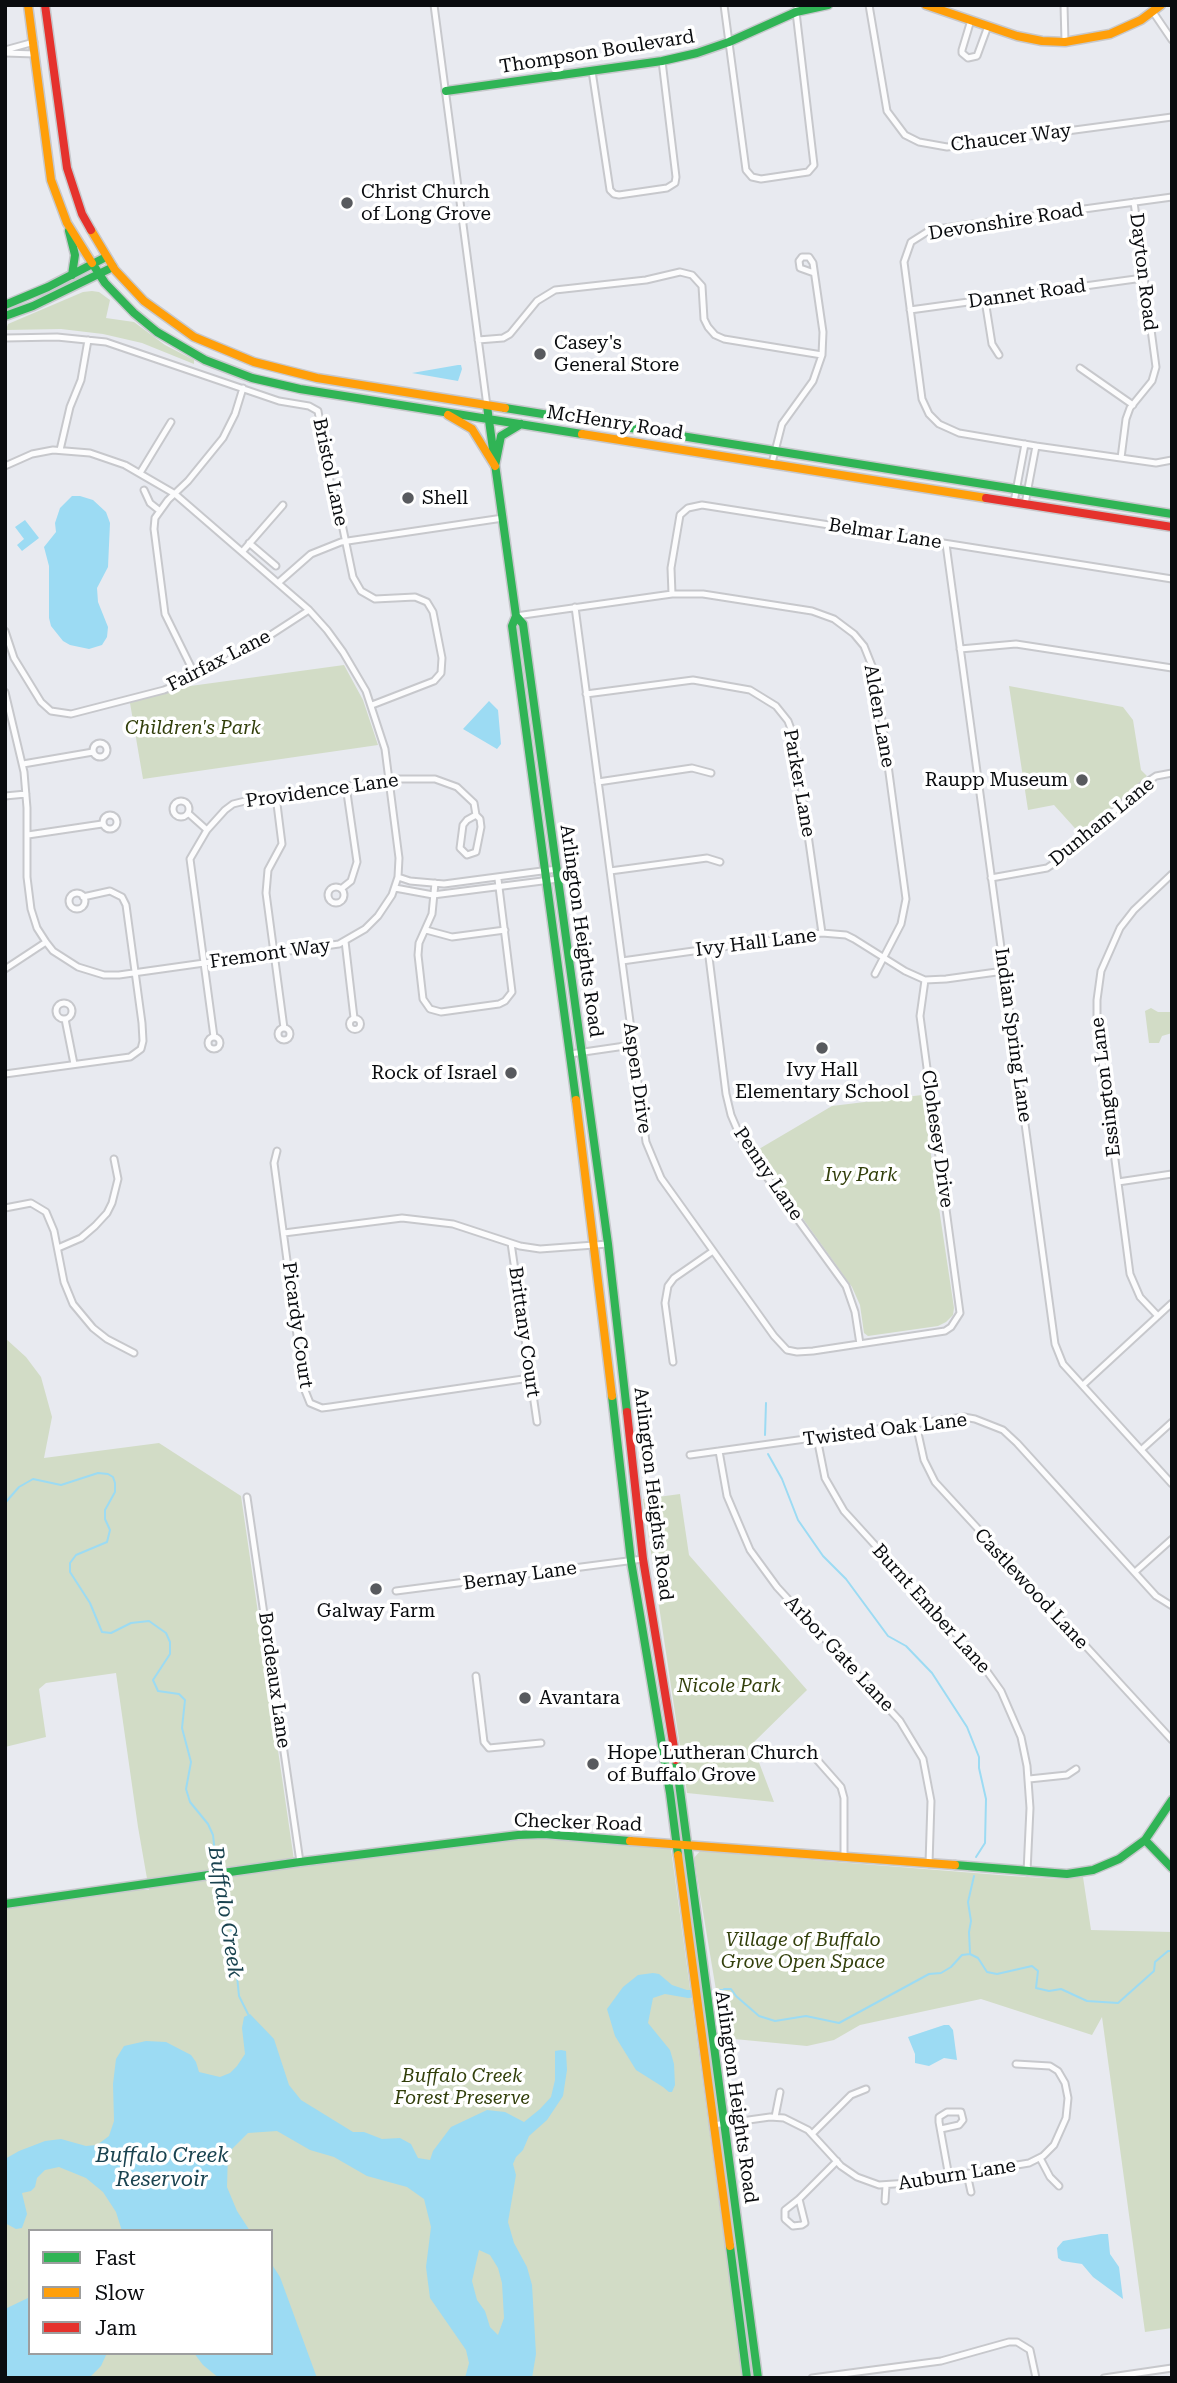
<!DOCTYPE html>
<style>
body{margin:0}
#map{position:relative;width:1177px;height:2383px;overflow:hidden;background:#e8eaf0;font-family:"Roboto Serif",serif}
canvas{display:block}
.frame{position:absolute;inset:0;border:7px solid #0a0c0f;pointer-events:none}
.legend{position:absolute;left:28px;top:2229px;width:245px;height:126px;box-sizing:border-box;background:#fff;border:2px solid #9d9e9f;margin:0;padding:9px 12px;list-style:none;font-size:21px;color:#0a0c0f}
.legend li{display:flex;align-items:center;gap:14px;height:35px}
.legend b{width:35px;border:2px solid #9d9e9f}
</style>
<div id="map">
<canvas width="1177" height="2383"></canvas>
<div class="frame"></div>
<ul class="legend">
<li><b style="height:9px;background:#30b455"></b>Fast</li>
<li><b style="height:9px;background:#ff9f0a"></b>Slow</li>
<li><b style="height:9px;background:#e5322d"></b>Jam</li>
</ul>
</div>
<script>
const ctx = document.querySelector('canvas').getContext('2d');
ctx.lineJoin = 'round';
function fillPath(path, color) { ctx.fillStyle = color; ctx.fill(path, 'evenodd'); }
const poly = rows => new Path2D(rows.map(r => 'M' + r).join(''));
function trace(path, color, width, dash) { ctx.strokeStyle = color; ctx.lineWidth = width; ctx.lineCap = dash ? 'butt' : 'round'; ctx.setLineDash(dash || []); ctx.stroke(path); }
function drawText(font, color, halo, rows, align = 'center') {
  ctx.font = font + ' "Roboto Serif",serif'; ctx.lineWidth = 7; ctx.setLineDash([]); ctx.textBaseline = 'middle'; ctx.strokeStyle = halo; ctx.fillStyle = color; for (const [text, x, y, turn = 0] of rows) {
    ctx.save(); ctx.translate(x, y); ctx.rotate((+turn || 0) * Math.PI / 180); ctx.textAlign = isNaN(turn) ? turn : align; if (halo) ctx.strokeText(text, 0, 0); ctx.fillText(text, 0, 0); ctx.restore();
  }
}
fillPath(poly([
 [92,291,99,292,110,300,106,318,134,322,165,345,194,360,194,364,142,343,103,334,61,329,6,330,8,324,83,292],
 [344,665,363,700,378,745,143,779,130,703,183,687],
 [1009,686,1123,707,1133,720,1141,770,1147,776,1082,836,1054,805,1028,810],
 [1151,1008,1158,1012,1172,1012,1172,1033,1162,1036,1159,1043,1149,1043,1145,1011],
 [922,1095,954,1308,953,1315,946,1322,938,1326,868,1336,864,1333,860,1305,852,1287,760,1159,759,1149,832,1106],
 [5,1338,26,1357,41,1377,52,1417,44,1458,159,1443,241,1496,295,1867,506,1839,555,1837,637,1843,671,1849,743,2378,5,2378,5,1909,138,1890,149,1890,138,1827,116,1673,46,1683,39,1689,46,1737,5,1747],
 [30,2231,271,2231,271,2353,30,2353],
 [680,1494,689,1555,807,1690,752,1744,774,1802,687,1793,643,1499],
 [700,1851,1012,1876,1060,1879,1083,1877,1091,1930,1172,1932,1172,2328,1145,2332,1102,2017,1092,2035,981,1999,860,2025,834,2040,807,2046,724,2038,694,1858]
]), '#d2dcc6');
fillPath(poly([
 [458,365,461,365,462,369,458,381,412,373],
 [72,496,80,496,93,500,106,512,110,523,108,567,97,588,98,602,108,627,107,637,102,645,89,649,70,645,63,641,51,626,49,618,49,566,44,547,56,532,55,523,60,508],
 [25,520,39,538,22,551,17,545,24,539,15,527],
 [489,701,498,710,501,744,497,749,463,729],
 [653,1973,659,1974,672,1985,687,1990,725,1989,719,1995,688,1998,665,1994,653,1998,648,2023,670,2050,674,2064,675,2085,672,2092,669,2092,663,2087,636,2070,615,2036,607,2009,623,1987,638,1975],
 [250,2014,274,2039,289,2085,301,2100,353,2132,364,2132,382,2139,400,2138,411,2144,418,2158,430,2160,433,2151,451,2127,487,2110,505,2112,524,2122,540,2109,551,2097,555,2080,555,2051,561,2050,566,2051,567,2070,563,2096,547,2120,529,2136,523,2150,516,2157,513,2164,516,2175,508,2222,514,2243,527,2267,532,2285,536,2354,532,2378,465,2378,469,2363,466,2350,430,2298,426,2267,431,2227,424,2199,407,2187,367,2176,334,2157,310,2150,277,2131,248,2133,228,2153,227,2187,237,2211,250,2231,122,2231,116,2212,103,2192,86,2178,59,2167,45,2170,37,2178,35,2187,31,2191,22,2193,27,2214,22,2228,16,2229,5,2223,5,2159,19,2151,45,2141,61,2139,86,2146,97,2145,109,2136,114,2121,113,2084,116,2059,124,2046,146,2041,166,2042,191,2055,196,2062,199,2072,220,2077,230,2073,237,2066,245,2054,242,2028,244,2017],
 [479,2250,490,2255,498,2268,502,2283,504,2318,498,2335,490,2327,485,2311,477,2300,472,2281],
 [944,2025,949,2025,953,2030,957,2060,944,2058,929,2066,915,2063,915,2054,908,2037],
 [1101,2234,1108,2234,1110,2254,1119,2267,1123,2299,1093,2277,1082,2264,1062,2261,1058,2258,1057,2248,1063,2241],
 [271,2263,280,2277,317,2378,219,2378,203,2365,194,2353,271,2353],
 [30,2297,30,2353,107,2353,101,2366,89,2378,5,2378,5,2309]
]), '#9cdbf3');
trace(poly([
 [765,1435,766,1403],
 [768,1454,782,1479,798,1520,823,1556,846,1579,888,1636,906,1646,932,1673,967,1727,979,1757,979,1768,986,1799,985,1843,976,1857],
 [5,1503,19,1487,33,1479,61,1485,98,1473,108,1474,113,1477,115,1483,115,1492,105,1510,105,1519,110,1530,107,1542,76,1555,70,1563,70,1572,90,1603,102,1632,111,1633,131,1623,149,1621,166,1633,170,1642,170,1654,153,1680,158,1691,179,1694,185,1700,182,1728,191,1762,186,1789,190,1802,208,1824,213,1835,217,1872],
 [218,1877,225,1914,233,1936,239,1996,248,2014],
 [970,1953,969,1932,971,1921,968,1902,974,1876],
 [724,1989,731,1989,736,1996,759,2016,775,2021,806,2016,839,2023,929,1974,941,1973,951,1967,962,1955,970,1954,978,1958,987,1972,997,1974,1032,1966,1038,1971,1036,1988,1049,1991,1061,1989,1087,2001,1118,2003,1154,1971,1155,1962,1168,1951,1172,1951]
]), '#9cdbf3', 2);
const street = poly([
 [434,5,487,406],
 [724,5,746,170,752,177,761,179,808,172,814,165,796,12,798,5],
 [869,5,887,111,905,135,919,142,947,147,1172,117],
 [1064,5,1065,42],
 [1153,12,1172,40],
 [971,20,962,50,962,53,968,58,977,56,988,26],
 [5,50,34,42],
 [5,53,35,54],
 [592,71,610,190,614,194,619,195,667,188,675,183,676,177,662,61],
 [1172,197,930,230,911,242,904,262,922,399,929,414,939,424,959,433,1036,446,1156,463,1172,460],
 [985,300,992,344,999,355],
 [910,310,1143,278],
 [5,338,57,337,106,342,279,401,309,406,318,411,329,477,342,524,353,577,361,591,375,599,415,597,427,602,433,612,442,658,441,673,434,681,372,705],
 [478,340,503,338,510,334,537,301,555,290,646,280,680,272,692,275,702,286,704,319,708,327,715,335,724,339,822,355],
 [1080,368,1133,405],
 [60,450,70,407,81,380,88,340],
 [1121,458,1126,419,1130,408,1152,381,1156,367,1134,202],
 [772,463,782,424,813,381,822,355,823,332,813,263,809,257,802,257,799,261,800,268,814,273],
 [5,466,32,454,53,450,90,453,125,465,175,494,309,610,327,630,343,652,366,691,385,749,399,858,398,877,392,895,378,916,365,929,339,944,119,975,104,975,78,967,53,951,46,942,37,928,31,909,27,877,27,808,24,772,5,692],
 [140,473,171,422],
 [144,490,150,503,160,511],
 [1014,502,1025,444],
 [1025,504,1036,446],
 [249,543,276,566],
 [946,544,1055,1344,1063,1364,1172,1484],
 [242,552,283,505],
 [278,583,311,554,341,542,503,518],
 [672,594,671,568,680,515,688,508,702,505,1172,579],
 [575,607,646,1142,661,1178,774,1336,787,1350,797,1352,813,1351,945,1331,951,1327,960,1313,920,1016,925,980],
 [516,616,672,594,703,594,812,611,834,619,854,634,864,646,876,676,906,899,901,924,875,974],
 [5,631,14,658,41,702,51,711,71,714,164,690,196,677,249,649,309,610],
 [960,649,1016,644,1172,668],
 [196,677,165,614,154,529,155,518,168,500,188,481,223,438,235,414,243,388],
 [586,694,693,680,750,690,776,706,788,721,794,737,822,933],
 '93 750a7 7 0 1 1 14 0a7 7 0 1 1-14 0Z',
 [23,764,93,752],
 [598,782,692,768,711,773],
 [5,796,26,794],
 [276,796,282,844,268,870,266,893,284,1028],
 '173 809a8 8 0 1 1 16 0a8 8 0 1 1-16 0Z',
 [188,813,207,830],
 '103 822a7 7 0 1 1 14 0a7 7 0 1 1-14 0Z',
 [28,835,102,824],
 [610,871,707,858,720,862],
 [398,877,410,881,444,884,557,869],
 [991,878,1047,868,1062,858,1144,784,1156,776,1172,773],
 [435,883,432,914,419,943,418,955,423,999,430,1009,441,1012,499,1004,505,1001,512,992,498,879],
 '328 895a8 8 0 1 1 16 0a8 8 0 1 1-16 0Z',
 [395,888,433,895,558,879],
 [341,889,351,881,357,862,346,786],
 '69 901a8 8 0 1 1 16 0a8 8 0 1 1-16 0Z',
 [426,930,452,937,505,930],
 [345,941,354,1018],
 [708,949,726,1094,731,1115,743,1143,756,1162,846,1286,855,1312,860,1344],
 [622,961,822,933,846,935,854,939,905,971,925,980,946,979,1004,971],
 [5,969,46,942],
 '56 1011a8 8 0 1 1 16 0a8 8 0 1 1-16 0Z',
 '349.5 1024a5.5 5.5 0 1 1 11 0a5.5 5.5 0 1 1-11 0Z',
 [65,1019,74,1064],
 '278 1034a6 6 0 1 1 12 0a6 6 0 1 1-12 0Z',
 [214,1037,190,859,207,830,225,810,233,804,245,801,396,779,435,779,457,787,474,803,476,815,480,819,481,827,476,852,467,855,460,848,463,825,467,820,476,815],
 '208 1043a6 6 0 1 1 12 0a6 6 0 1 1-12 0Z',
 [570,1054,632,1045],
 [5,1074,130,1057,141,1049,143,1041,142,1023,126,905,122,897,110,891,83,897],
 [277,1151,274,1163,304,1388,310,1403,322,1408,330,1407,530,1378],
 [1118,1182,1172,1174],
 [5,1208,31,1203,46,1212,54,1231,64,1282,73,1304,93,1328,107,1339,134,1353],
 [284,1233,402,1218,453,1224,520,1246,540,1249,608,1244],
 [511,1243,537,1422],
 [58,1248,81,1238,95,1226,107,1213,112,1203,118,1179,114,1159],
 [1158,1316,1140,1297,1130,1274,1097,1023,1097,1000,1101,971,1120,928,1134,910,1172,874],
 [673,1362,665,1303,668,1286,674,1278,713,1251],
 [1083,1385,1172,1303],
 [916,1424,924,1460,935,1482,1172,1740],
 [817,1438,825,1478,844,1511,976,1656,1001,1691,1021,1737,1027,1766,1030,1808,1027,1872],
 [1141,1450,1172,1422],
 [719,1451,727,1496,750,1550,777,1587,900,1721,923,1759,931,1801,929,1864],
 [690,1455,964,1417,975,1419,1003,1430,1017,1443,1156,1596,1172,1606],
 [247,1497,300,1862],
 [1135,1572,1172,1539],
 [396,1591,643,1559],
 [476,1676,484,1742,489,1748,541,1743],
 [811,1753,841,1787,844,1798,844,1857],
 [1029,1779,1067,1775,1076,1769],
 [775,2117,780,2092],
 [713,2125,770,2117,784,2118,808,2130,841,2166,857,2177,879,2185,909,2183,1029,2163,1043,2156,1054,2145,1066,2118,1068,2098,1065,2083,1058,2071,1050,2066,1016,2064],
 [941,2129,959,2125,963,2120,961,2112,947,2112,939,2117,939,2122,949,2177],
 [812,2134,851,2095,866,2089],
 [1040,2158,1050,2177,1059,2186],
 [967,2174,971,2192],
 [799,2199,785,2210,785,2219,793,2226,802,2225,805,2223,799,2199,837,2161],
 [885,2201,886,2186],
 [812,2378,941,2361,1009,2342,1017,2342,1030,2350,1036,2378],
 [1104,2378,1172,2368]
]);
const fast = poly([
 [446,91,662,61,697,53,729,42,796,12,828,5],
 [69,231,75,255,72,275],
 [92,263,105,283,134,313,157,332,205,360,252,378,300,389,582,434],
 [5,305,48,287,106,257],
 [5,316,33,306,113,267],
 [487,406,516,616,512,626,576,1100],
 [505,408,1172,514],
 [495,466,501,436,521,424],
 [516,616,523,624,608,1244,627,1412],
 [612,1396,631,1561,670,1793,678,1855],
 [676,1760,758,2378],
 [1145,1840,1172,1868],
 [955,1865,1067,1874,1093,1870,1119,1859,1145,1840,1172,1800],
 [5,1904,300,1862,518,1835,544,1834,630,1841],
 [730,2246,747,2378]
]);
const slow = poly([
 [28,5,51,180,67,223,92,263],
 [926,5,1017,36,1042,41,1065,42,1110,34,1141,20,1161,5],
 [91,230,115,270,144,301,194,337,254,362,317,378,505,408],
 [448,415,472,429,495,466],
 [582,434,986,498],
 [576,1100,612,1396],
 [630,1841,955,1865],
 [678,1855,730,2246]
]);
const jam = poly([
 [45,5,67,168,82,214,91,230],
 [986,498,1172,527],
 [627,1412,643,1559,676,1760]
]);
trace(street, '#c7c8cc', 9);
trace(fast, '#c7c8cc', 11);
trace(slow, '#c7c8cc', 11);
trace(jam, '#c7c8cc', 11);
trace(street, '#fcfcfd', 5);
trace(fast, '#30b455', 8);
trace(slow, '#ff9f0a', 8);
trace(jam, '#e5322d', 8);
for (const [x, y, r, color] of [
 [347,203,7,"#585a5e"],
 [540,354,7,"#585a5e"],
 [408,498,7,"#585a5e"],
 [1082,780,7,"#585a5e"],
 [822,1048,7,"#585a5e"],
 [511,1073,7,"#585a5e"],
 [376,1589,7,"#585a5e"],
 [525,1698,7,"#585a5e"],
 [593,1764,7,"#585a5e"]
]) { const dot = new Path2D(); dot.arc(x, y, r, 0, 2 * Math.PI); ctx.fillStyle = color; ctx.fill(dot); trace(dot, '#fff', 2.5); }
drawText('19px', '#0a0c0f', '#fff', [
 ["Thompson Boulevard",597,52,-9],
 ["Chaucer Way",1011,138,-7],
 ["Devonshire Road",1006,222,-9],
 ["Dayton Road",1143,272,83],
 ["Dannet Road",1027,294,-8],
 ["McHenry Road",615,423,9],
 ["Bristol Lane",330,472,78],
 ["Belmar Lane",885,534,9],
 ["Fairfax Lane",219,661,-27],
 ["Alden Lane",879,716,80],
 ["Parker Lane",799,783,80],
 ["Providence Lane",322,791,-8],
 ["Dunham Lane",1102,822,-39],
 ["Arlington Heights Road",581,931,82],
 ["Ivy Hall Lane",756,943,-7],
 ["Fremont Way",270,954,-8],
 ["Indian Spring Lane",1013,1035,82],
 ["Aspen Drive",637,1078,82],
 ["Essington Lane",1106,1087,-97],
 ["Clohesey Drive",937,1139,82],
 ["Penny Lane",768,1174,56],
 ["Picardy Court",297,1325,82],
 ["Brittany Court",524,1332,82],
 ["Twisted Oak Lane",885,1430,-7],
 ["Arlington Heights Road",653,1494,83],
 ["Bernay Lane",520,1576,-8],
 ["Castlewood Lane",1031,1589,47],
 ["Burnt Ember Lane",931,1609,48],
 ["Arbor Gate Lane",839,1654,47],
 ["Bordeaux Lane",274,1680,82],
 ["Checker Road",578,1823,2],
 ["Arlington Heights Road",736,2097,82],
 ["Auburn Lane",957,2175,-9]
]);
drawText('19px', '#0a0c0f', '#fff', [
 ["Christ Church",361,192],
 ["of Long Grove",361,214],
 ["Casey's",554,343],
 ["General Store",554,365],
 ["Shell",422,498],
 ["Raupp Museum",1068,780,"right"],
 ["Ivy Hall",822,1070,"center"],
 ["Elementary School",822,1092,"center"],
 ["Rock of Israel",497,1073,"right"],
 ["Galway Farm",376,1611,"center"],
 ["Avantara",539,1698],
 ["Hope Lutheran Church",607,1753],
 ["of Buffalo Grove",607,1775]
], 'left');
drawText('italic 19px', '#323f0b', '#fff', [
 ["Children's Park",193,728],
 ["Ivy Park",861,1175],
 ["Nicole Park",729,1686],
 ["Village of Buffalo",803,1940],
 ["Grove Open Space",803,1962],
 ["Buffalo Creek",462,2076],
 ["Forest Preserve",462,2098]
]);
drawText('italic 21px', '#1a4350', '#fff', [
 ["Buffalo Creek",225,1912,81],
 ["Buffalo Creek",162,2156],
 ["Reservoir",162,2180]
]);
</script>
